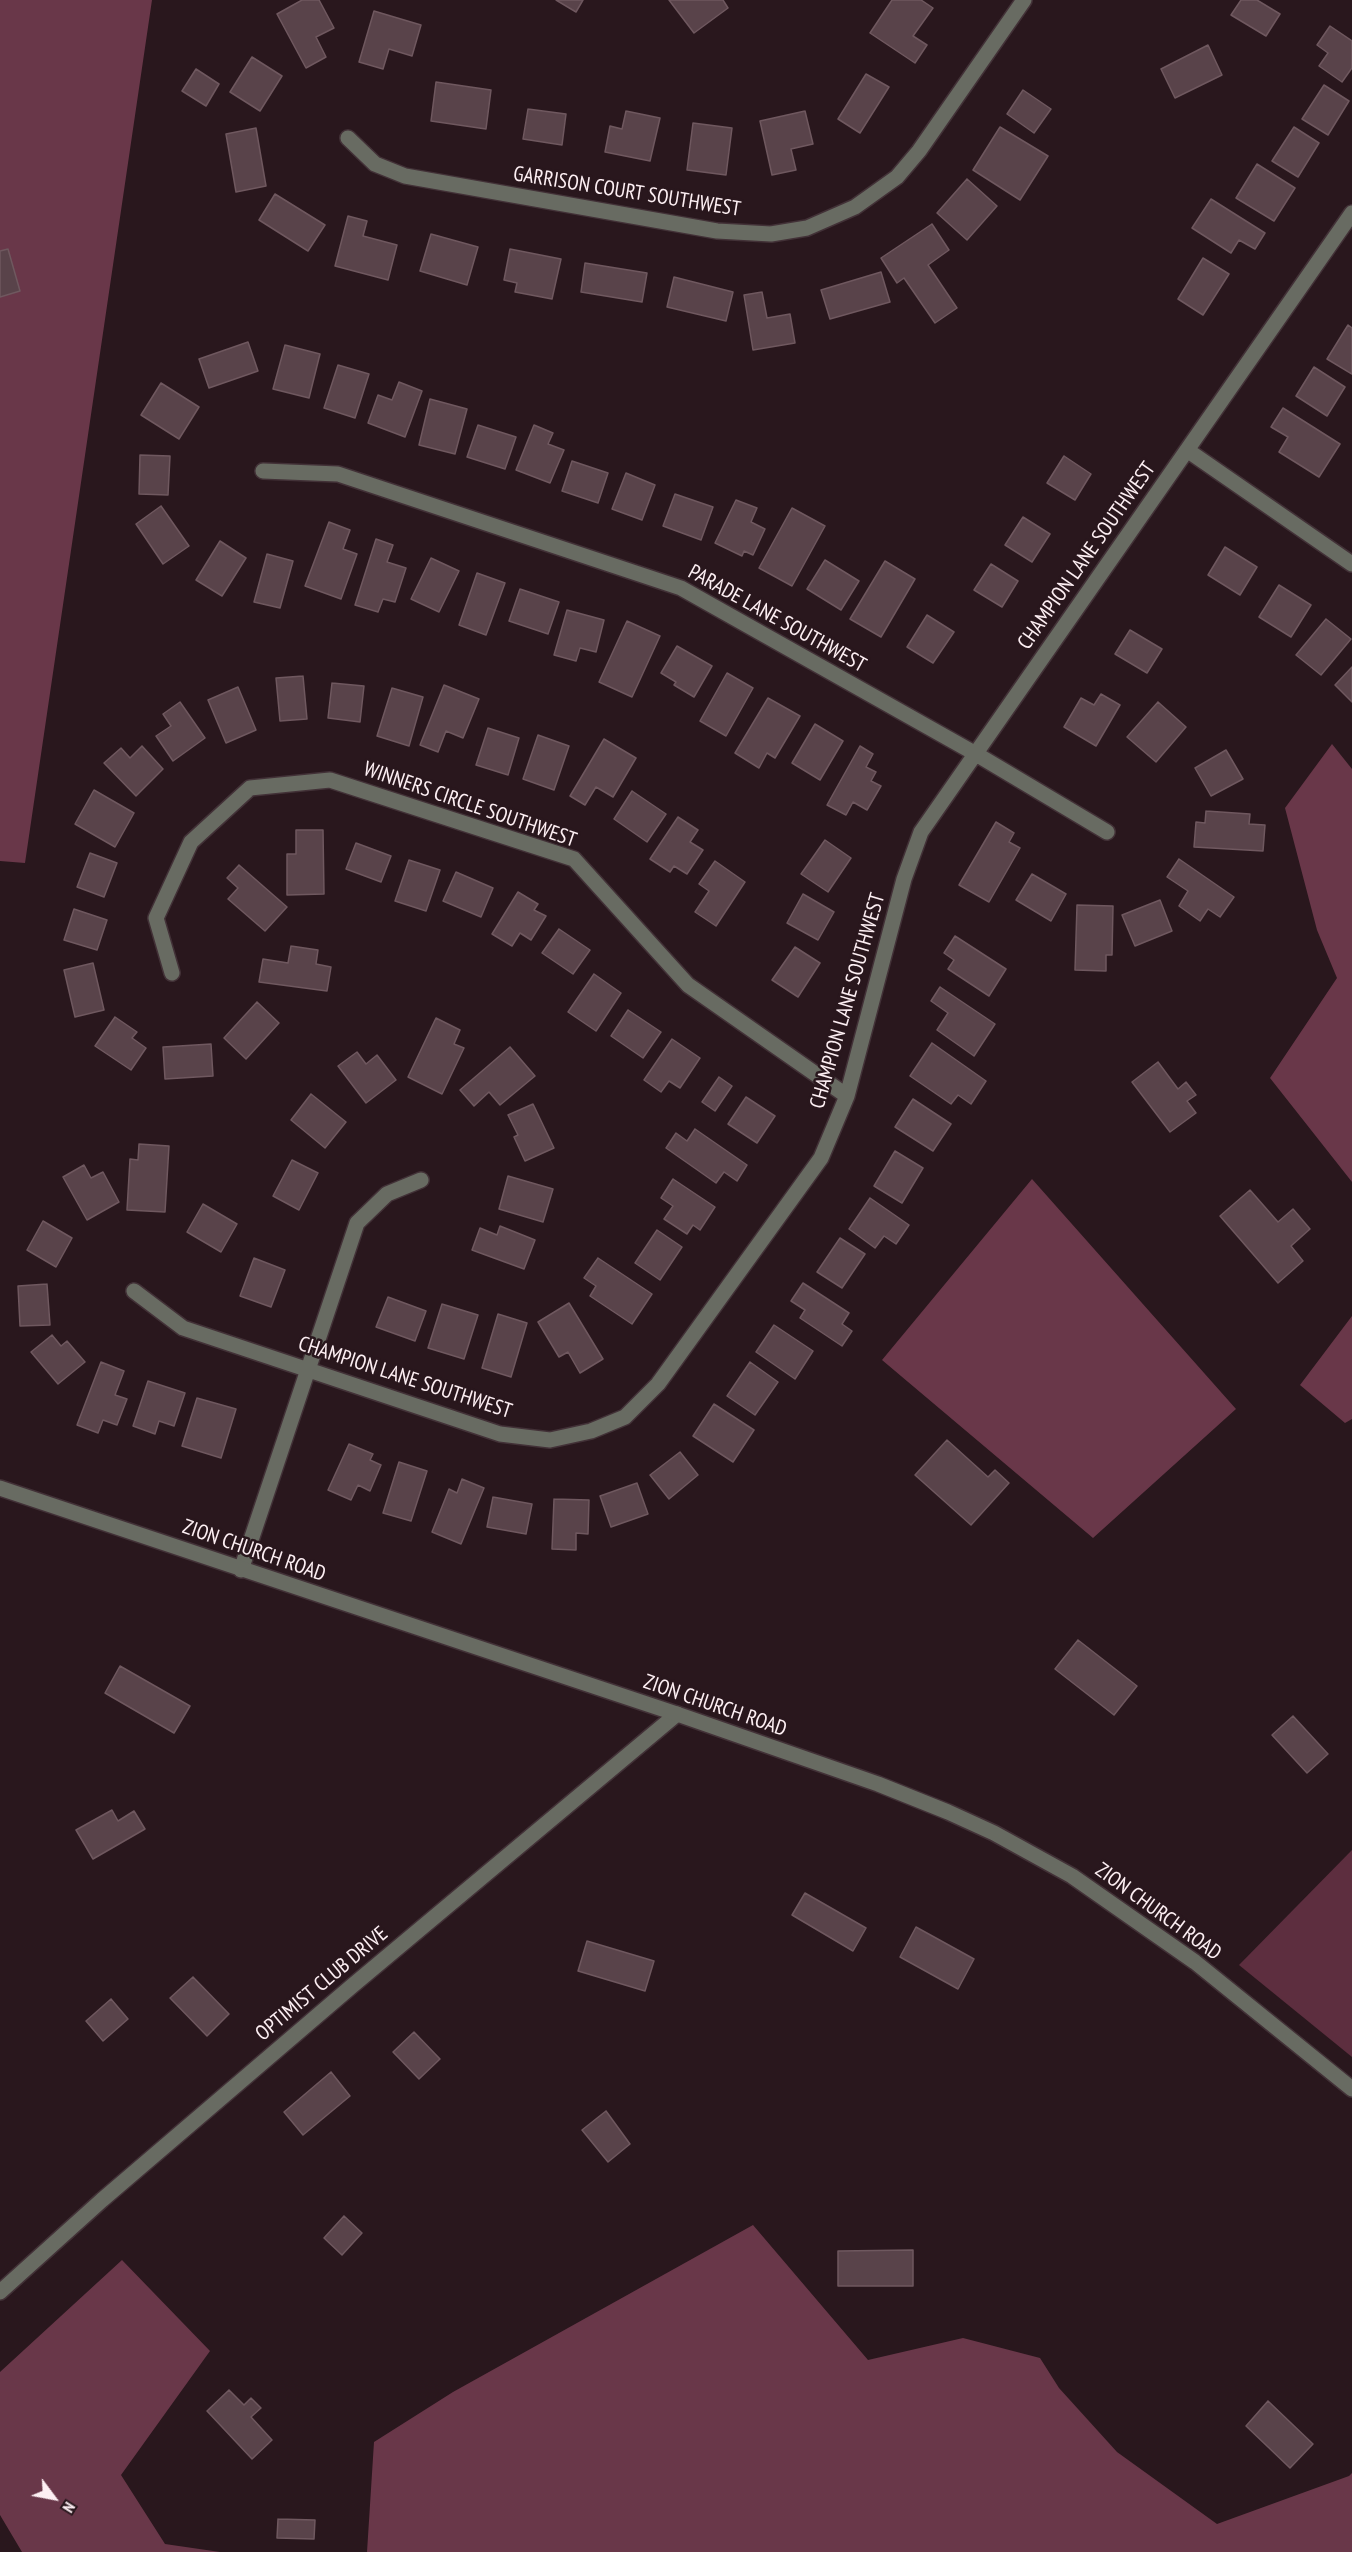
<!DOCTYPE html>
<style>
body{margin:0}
#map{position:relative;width:1352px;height:2552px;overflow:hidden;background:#29171d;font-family:"PT Sans Narrow",sans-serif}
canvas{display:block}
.north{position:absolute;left:24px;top:2468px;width:60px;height:60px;-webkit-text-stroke:4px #29171d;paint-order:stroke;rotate:122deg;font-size:16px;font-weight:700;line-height:24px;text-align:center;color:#fdeff3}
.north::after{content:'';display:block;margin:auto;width:21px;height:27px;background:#fdeff3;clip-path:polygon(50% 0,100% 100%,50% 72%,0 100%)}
</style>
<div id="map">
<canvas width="1352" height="2552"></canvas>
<div class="north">N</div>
</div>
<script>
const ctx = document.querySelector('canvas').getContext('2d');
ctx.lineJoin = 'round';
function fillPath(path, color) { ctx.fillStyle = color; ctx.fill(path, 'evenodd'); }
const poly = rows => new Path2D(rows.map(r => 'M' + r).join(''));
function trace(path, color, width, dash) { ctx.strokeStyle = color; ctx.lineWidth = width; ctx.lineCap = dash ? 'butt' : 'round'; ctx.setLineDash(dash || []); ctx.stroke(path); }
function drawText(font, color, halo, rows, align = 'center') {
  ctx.font = font + ' "PT Sans Narrow",sans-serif'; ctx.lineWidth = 5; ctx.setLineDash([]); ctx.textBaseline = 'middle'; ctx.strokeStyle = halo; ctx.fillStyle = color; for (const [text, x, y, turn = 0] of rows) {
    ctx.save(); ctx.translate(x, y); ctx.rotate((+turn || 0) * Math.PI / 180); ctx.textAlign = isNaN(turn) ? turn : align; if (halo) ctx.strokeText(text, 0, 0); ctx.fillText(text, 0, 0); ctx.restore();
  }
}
fillPath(poly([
 [1352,1850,1352,2057,1239,1965]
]), '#5d2e3f');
fillPath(poly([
 [0,0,152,0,25,863,0,861],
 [1332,744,1352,769,1352,1182,1270,1078,1337,978,1317,930,1285,808],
 [1032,1179,1236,1409,1093,1538,882,1360],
 [1352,1316,1352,1419,1345,1423,1300,1385],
 [753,2225,868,2360,963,2338,1040,2358,1059,2388,1117,2452,1217,2524,1349,2476,1352,2473,1352,2552,367,2552,374,2442,453,2392],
 [122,2260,210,2351,121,2475,165,2544,220,2552,22,2552,0,2515,0,2372]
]), '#693749');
const building = poly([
 [302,0,319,0,334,28,316,37,326,57,306,68,277,14,302,0],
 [556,0,583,0,576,12,556,0],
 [669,0,723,0,728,8,694,33,669,0],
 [892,0,921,0,933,8,913,36,927,45,915,63,870,33,892,0],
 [1241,0,1257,0,1280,14,1266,36,1231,15,1241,0],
 [374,11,421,25,412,56,389,49,383,69,359,62,374,11],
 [1330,26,1352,41,1352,68,1342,82,1319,66,1328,53,1317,45,1330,26],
 [1208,45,1222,75,1175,98,1161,69,1208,45],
 [252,57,282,76,260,111,230,92,252,57],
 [196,69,219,84,206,106,182,91,196,69],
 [866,74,889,87,860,133,838,119,866,74],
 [436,82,491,90,486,129,431,121,436,82],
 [1324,85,1349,101,1328,135,1302,119,1324,85],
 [1023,90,1051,109,1034,133,1007,114,1023,90],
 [528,109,566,114,562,145,523,139,528,109],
 [626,111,660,118,650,161,605,152,610,126,622,129,626,111],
 [805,111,813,144,791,149,796,170,772,175,760,121,805,111],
 [693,123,732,128,726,175,687,170,693,123],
 [1000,127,1048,156,1020,200,973,170,1000,127],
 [1294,127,1319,143,1298,177,1272,161,1294,127],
 [256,128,266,186,236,192,226,134,256,128],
 [1257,164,1295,188,1274,221,1236,198,1257,164],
 [967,179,997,206,967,240,937,213,967,179],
 [275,194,325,225,308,251,259,220,275,194],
 [1211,199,1265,233,1255,249,1239,240,1231,253,1192,228,1211,199],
 [348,216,367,221,363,236,397,245,388,280,335,266,348,216],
 [932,224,949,250,928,265,957,308,935,323,904,278,897,283,881,258,932,224],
 [431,234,478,247,467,285,420,271,431,234],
 [8,249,20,291,0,297,0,251,8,249],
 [510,249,561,259,552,299,515,292,517,283,504,280,510,249],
 [1203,258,1229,274,1203,315,1178,299,1203,258],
 [585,263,647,273,642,302,581,292,585,263],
 [881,272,890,302,830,319,821,290,881,272],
 [674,277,733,292,726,321,667,307,674,277],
 [762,292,767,318,790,314,795,343,753,350,744,295,762,292],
 [1348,325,1352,328,1352,374,1327,359,1348,325],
 [248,342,258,371,209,388,199,359,248,342],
 [285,345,320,354,309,398,273,389,285,345],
 [338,365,369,374,355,418,324,408,338,365],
 [1314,367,1345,387,1327,416,1296,396,1314,367],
 [399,382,422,391,405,437,368,423,378,395,392,400,399,382],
 [161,383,199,407,179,439,141,415,161,383],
 [430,399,467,409,455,454,419,445,430,399],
 [1283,408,1340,444,1319,477,1279,452,1288,437,1271,427,1283,408],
 [478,425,516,437,505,469,467,457,478,425],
 [534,425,553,433,548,444,564,450,550,483,516,470,534,425],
 [140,455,170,456,168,495,139,494,140,455],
 [1064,456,1091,474,1075,500,1047,483,1064,456],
 [572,461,608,473,598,503,562,491,572,461],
 [626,473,655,485,642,520,612,509,626,473],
 [675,494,713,507,701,540,663,526,675,494],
 [736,500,757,508,751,522,765,529,753,555,744,551,742,556,715,543,736,500],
 [161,506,189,546,163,564,136,524,161,506],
 [792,508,825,526,792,586,759,568,792,508],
 [1023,517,1050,534,1032,562,1005,545,1023,517],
 [329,522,350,530,343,549,357,554,341,599,305,586,329,522],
 [376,539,393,545,387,562,406,568,395,602,383,599,378,612,355,605,376,539],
 [220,541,246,558,222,596,196,580,220,541],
 [1225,547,1257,567,1240,595,1208,575,1225,547],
 [267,554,293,561,280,608,254,602,267,554],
 [431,558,459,571,439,612,411,599,431,558],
 [825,560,859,581,841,610,807,589,825,560],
 [885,561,915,579,881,637,850,619,885,561],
 [991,564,1018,581,1002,607,974,590,991,564],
 [477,573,505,583,486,635,459,625,477,573],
 [1279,585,1311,605,1291,637,1259,617,1279,585],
 [520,589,559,602,548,634,509,621,520,589],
 [567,610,604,620,596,652,580,648,576,661,554,655,567,610],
 [927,615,954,632,933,663,907,647,927,615],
 [1326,619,1351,639,1321,675,1296,655,1326,619],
 [627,621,660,636,632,697,599,682,627,621],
 [1130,630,1162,649,1147,673,1115,654,1130,630],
 [677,646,712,666,694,697,674,685,676,682,661,673,677,646],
 [1352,667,1352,702,1335,685,1352,667],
 [727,673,753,688,726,736,700,721,727,673],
 [303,676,307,719,280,721,276,678,303,676],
 [332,683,364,686,360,722,328,718,332,683],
 [444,685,479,699,463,738,446,731,438,752,420,745,444,685],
 [238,687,256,730,226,743,208,700,238,687],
 [392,688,423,697,409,746,377,736,392,688],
 [1101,694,1120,705,1096,746,1064,727,1081,698,1094,705,1101,694],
 [768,698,800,716,775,758,767,753,759,768,735,753,768,698],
 [180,702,205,738,173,761,156,736,171,726,163,714,180,702],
 [1158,702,1186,727,1156,762,1127,737,1158,702],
 [815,724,843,741,820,780,792,763,815,724],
 [488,728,519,738,508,775,476,765,488,728],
 [538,735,569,746,554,790,523,779,538,735],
 [604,739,636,758,613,797,596,787,585,805,570,796,604,739],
 [142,746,163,769,136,796,104,763,121,748,130,758,142,746],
 [860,746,873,754,866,767,876,772,871,781,881,786,867,810,853,802,846,815,827,805,860,746],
 [1226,750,1243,779,1211,796,1195,768,1226,750],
 [94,790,134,813,115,847,75,824,94,790],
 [632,791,666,814,647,842,614,819,632,791],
 [1206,811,1250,814,1249,824,1265,825,1263,851,1194,847,1196,822,1205,823,1206,811],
 [678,817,698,830,690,842,703,850,687,874,674,866,670,872,650,859,678,817],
 [996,822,1014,833,1009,842,1020,848,989,902,959,885,996,822],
 [296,830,323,830,324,894,287,895,287,854,296,854,296,830],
 [825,840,851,858,828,892,801,874,825,840],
 [356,843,391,856,381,882,346,869,356,843],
 [90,853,117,863,104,897,77,887,90,853],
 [1179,859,1234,897,1220,917,1208,909,1200,921,1179,906,1188,891,1167,877,1179,859],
 [409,860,440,870,426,911,395,901,409,860],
 [715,861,745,882,716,926,695,912,709,891,699,884,715,861],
 [239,865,287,907,265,931,228,899,238,888,227,878,239,865],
 [456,872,493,888,481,917,443,901,456,872],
 [1032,874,1066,894,1051,921,1016,900,1032,874],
 [518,892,538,904,534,910,546,916,531,940,520,933,512,946,492,934,518,892],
 [803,894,834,912,818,940,787,923,803,894],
 [1160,900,1172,931,1135,946,1122,915,1160,900],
 [1077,905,1113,906,1112,955,1106,955,1106,971,1075,970,1077,905],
 [74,909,107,920,97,950,64,940,74,909],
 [559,929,590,950,573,974,542,953,559,929],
 [955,936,1006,969,989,996,948,969,954,960,944,953,955,936],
 [291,946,318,950,316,964,331,967,327,991,259,982,263,959,288,963,291,946],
 [795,947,820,963,798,997,772,980,795,947],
 [93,963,104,1010,75,1017,64,970,93,963],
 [594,974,621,993,596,1031,568,1012,594,974],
 [940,987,995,1024,974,1056,937,1030,948,1013,931,1001,940,987],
 [257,1002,279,1023,246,1059,224,1038,257,1002],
 [628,1010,661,1032,643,1058,611,1036,628,1010],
 [115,1017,137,1032,132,1038,146,1048,131,1070,95,1046,115,1017],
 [436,1018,460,1030,454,1044,464,1048,442,1094,408,1077,436,1018],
 [672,1039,700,1058,680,1088,669,1081,661,1092,644,1080,672,1039],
 [932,1043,986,1081,971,1104,958,1095,951,1104,910,1076,932,1043],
 [211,1044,213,1076,165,1079,163,1047,211,1044],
 [510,1047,535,1076,500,1105,489,1092,474,1106,460,1090,510,1047],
 [357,1052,366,1064,377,1055,396,1080,366,1103,338,1066,357,1052],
 [1158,1062,1178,1089,1186,1082,1196,1095,1187,1101,1196,1113,1170,1132,1132,1082,1158,1062],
 [719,1077,732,1086,715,1111,702,1102,719,1077],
 [311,1094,346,1122,325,1148,291,1120,311,1094],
 [746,1097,775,1116,757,1143,728,1124,746,1097],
 [913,1099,951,1124,933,1151,895,1127,913,1099],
 [533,1104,554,1148,525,1161,514,1137,518,1135,508,1115,533,1104],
 [695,1129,747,1165,737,1181,724,1172,716,1183,666,1148,676,1133,687,1141,695,1129],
 [139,1144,169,1146,165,1212,127,1210,130,1159,138,1160,139,1144],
 [895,1151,923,1168,902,1203,874,1186,895,1151],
 [292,1160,318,1173,299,1210,273,1196,292,1160],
 [84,1165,91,1178,103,1172,119,1202,87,1220,63,1177,84,1165],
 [508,1176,553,1189,543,1222,499,1209,508,1176],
 [673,1179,715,1207,700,1230,693,1225,687,1234,664,1219,673,1206,661,1198,673,1179],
 [1250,1190,1278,1222,1293,1209,1310,1229,1291,1246,1303,1261,1278,1283,1220,1216,1250,1190],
 [870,1198,909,1225,896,1244,884,1236,875,1248,849,1229,870,1198],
 [203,1204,237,1224,221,1252,187,1232,203,1204],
 [43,1221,72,1238,56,1267,27,1250,43,1221],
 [500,1226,535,1240,524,1269,472,1250,480,1228,497,1235,500,1226],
 [657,1230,682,1247,660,1280,635,1263,657,1230],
 [840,1238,865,1254,842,1288,817,1272,840,1238],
 [254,1258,285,1270,271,1307,240,1296,254,1258],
 [598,1258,652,1294,632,1324,590,1296,596,1286,584,1278,598,1258],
 [803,1283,849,1313,842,1324,852,1331,842,1346,800,1318,805,1310,791,1301,803,1283],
 [47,1284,50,1325,20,1326,18,1286,47,1284],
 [388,1297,426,1311,415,1341,376,1327,388,1297],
 [569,1303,603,1359,580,1373,568,1352,559,1357,538,1322,569,1303],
 [442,1304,478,1315,464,1359,428,1348,442,1304],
 [498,1314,527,1323,511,1377,482,1368,498,1314],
 [774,1325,813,1351,795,1379,756,1352,774,1325],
 [52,1335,61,1346,67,1341,85,1362,58,1384,31,1352,52,1335],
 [101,1362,124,1371,115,1395,127,1399,117,1425,103,1420,98,1433,77,1425,101,1362],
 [750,1362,778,1382,755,1415,727,1396,750,1362],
 [148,1381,185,1393,174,1426,159,1421,155,1434,133,1426,148,1381],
 [197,1398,236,1409,221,1458,182,1446,197,1398],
 [714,1404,754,1430,733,1462,693,1436,714,1404],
 [947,1440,988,1477,995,1470,1009,1483,971,1525,915,1475,947,1440],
 [349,1444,373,1454,370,1460,381,1465,370,1491,358,1485,351,1500,328,1490,349,1444],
 [680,1452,698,1475,669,1499,650,1475,680,1452],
 [399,1462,427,1471,411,1521,383,1513,399,1462],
 [462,1479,484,1488,461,1544,432,1532,449,1489,457,1493,462,1479],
 [637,1483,648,1514,611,1527,600,1496,637,1483],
 [493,1497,532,1504,526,1534,487,1527,493,1497],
 [554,1499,589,1500,588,1534,576,1533,576,1550,552,1549,554,1499],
 [1078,1640,1137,1686,1114,1715,1055,1669,1078,1640],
 [120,1666,190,1706,174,1733,105,1693,120,1666],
 [1293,1716,1328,1754,1307,1773,1272,1735,1293,1716],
 [112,1810,118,1821,134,1811,145,1829,93,1859,76,1830,112,1810],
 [805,1893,866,1928,853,1951,792,1915,805,1893],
 [916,1927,974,1959,958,1989,900,1957,916,1927],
 [587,1941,654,1961,645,1991,578,1971,587,1941],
 [193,1977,229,2014,207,2036,170,1998,193,1977],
 [111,1999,128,2019,103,2041,86,2021,111,1999],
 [414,2032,440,2059,419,2079,393,2052,414,2032],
 [331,2072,350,2096,303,2135,284,2112,331,2072],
 [606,2111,630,2144,608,2162,582,2130,606,2111],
 [344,2216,362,2233,342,2255,324,2238,344,2216],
 [913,2250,913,2286,838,2286,838,2251,913,2250],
 [229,2390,244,2405,251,2398,261,2408,251,2417,272,2440,252,2459,207,2411,229,2390],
 [1268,2401,1313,2444,1290,2468,1246,2426,1268,2401],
 [278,2519,315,2520,314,2539,277,2538,278,2519]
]);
fillPath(building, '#59434a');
trace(building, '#6f585f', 1.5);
const minor = poly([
 [348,138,375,164,405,176,717,231,771,234,807,228,855,207,897,177,919,151,1024,0],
 [1187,450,1352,564],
 [263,471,338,474,681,588,976,754,1107,832],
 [172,973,156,918,191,842,250,788,330,780,574,859,688,985,847,1096],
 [134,1291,183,1328,500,1434,550,1440,591,1431,625,1417,658,1384,821,1158,847,1096,904,879,921,832,1352,213],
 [241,1570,357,1223,387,1194,421,1180],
 [0,2292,102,2200,352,1986,677,1714]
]);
const tertiary = poly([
 [0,1488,677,1714,878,1784,948,1812,994,1833,1072,1876,1195,1962,1352,2089]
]);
trace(minor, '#423137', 18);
trace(tertiary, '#423137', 18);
trace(minor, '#686b62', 15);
trace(tertiary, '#686b62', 15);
drawText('21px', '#fdeff3', '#29171d', [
 ["GARRISON COURT SOUTHWEST",627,192,9],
 ["CHAMPION LANE SOUTHWEST",1087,556,-55],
 ["PARADE LANE SOUTHWEST",777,619,29],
 ["WINNERS CIRCLE SOUTHWEST",470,805,19],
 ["CHAMPION LANE SOUTHWEST",848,1001,-74],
 ["CHAMPION LANE SOUTHWEST",405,1378,18],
 ["ZION CHURCH ROAD",254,1551,19],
 ["ZION CHURCH ROAD",715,1706,19],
 ["ZION CHURCH ROAD",1158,1912,36],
 ["OPTIMIST CLUB DRIVE",322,1984,-40]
]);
</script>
